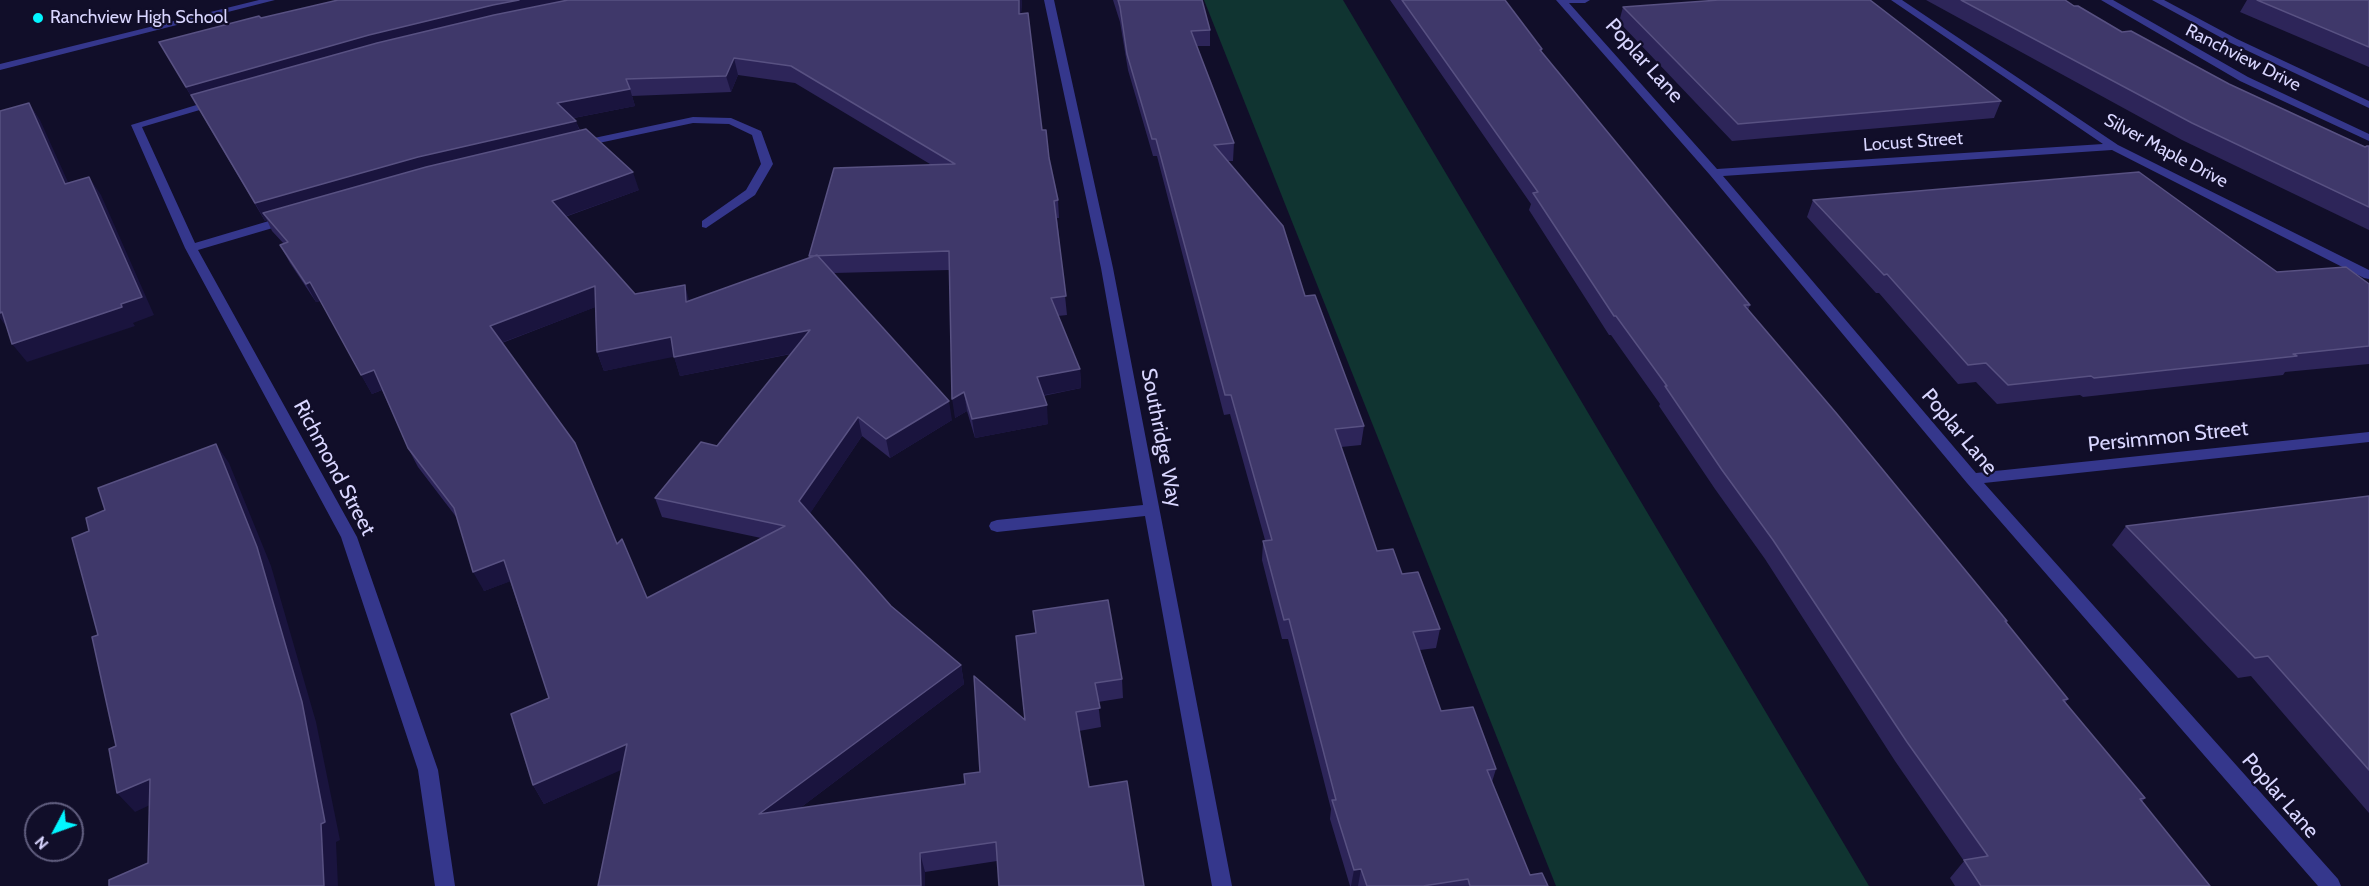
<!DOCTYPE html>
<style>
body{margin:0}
#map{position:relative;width:2369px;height:886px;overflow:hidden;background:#110e29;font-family:Cabin,sans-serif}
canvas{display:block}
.north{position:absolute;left:24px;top:802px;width:60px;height:60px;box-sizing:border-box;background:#110e29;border:2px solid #615e7f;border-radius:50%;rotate:229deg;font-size:16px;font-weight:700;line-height:24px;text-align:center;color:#d9d6ff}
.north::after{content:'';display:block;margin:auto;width:21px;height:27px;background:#02f5ff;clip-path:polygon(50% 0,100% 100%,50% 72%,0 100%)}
</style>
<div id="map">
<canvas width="2369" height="886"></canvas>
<div class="north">N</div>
</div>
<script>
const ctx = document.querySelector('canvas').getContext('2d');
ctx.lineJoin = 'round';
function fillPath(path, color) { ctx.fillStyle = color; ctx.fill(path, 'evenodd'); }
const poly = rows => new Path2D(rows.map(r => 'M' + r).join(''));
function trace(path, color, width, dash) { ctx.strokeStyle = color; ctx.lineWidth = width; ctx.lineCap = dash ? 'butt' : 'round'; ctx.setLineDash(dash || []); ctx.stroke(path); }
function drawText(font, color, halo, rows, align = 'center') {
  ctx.font = font + ' Cabin,sans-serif'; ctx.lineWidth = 4.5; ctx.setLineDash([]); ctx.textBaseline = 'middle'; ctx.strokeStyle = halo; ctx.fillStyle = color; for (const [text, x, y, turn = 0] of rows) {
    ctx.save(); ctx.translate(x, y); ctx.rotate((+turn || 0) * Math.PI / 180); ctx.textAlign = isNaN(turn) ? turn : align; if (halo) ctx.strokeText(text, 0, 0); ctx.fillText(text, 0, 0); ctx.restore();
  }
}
fillPath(poly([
 [1204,0,1343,0,1869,886,1556,886]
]), '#103431');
fillPath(poly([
 [259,0,275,0,0,70,0,64,259,0],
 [1044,0,1054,0,1113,268,1232,886,1212,886,1145,516,997,532,991,530,989,526,991,522,997,520,1143,505,1101,268,1044,0],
 [1556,0,1590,0,1585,3,1569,3,1717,169,2103,144,1891,0,1902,0,2118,145,2369,270,2369,279,2364,278,2112,150,1723,176,1976,473,2369,432,2369,442,1984,483,2338,879,2341,886,2318,886,1967,483,1710,175,1556,0],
 [2101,0,2113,0,2248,77,2369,134,2369,141,2240,81,2101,0],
 [2152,0,2164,0,2237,39,2369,101,2369,108,2231,43,2152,0],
 [216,99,220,100,220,104,142,127,195,243,289,215,295,219,293,222,198,250,357,537,438,770,455,886,435,886,418,770,341,537,185,248,131,125,216,99],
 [693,117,731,118,761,131,773,164,755,195,706,228,702,227,702,221,746,190,761,164,752,135,729,124,693,123,580,147,574,144,580,141,693,117]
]), '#35378c');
fillPath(poly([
 [1022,0,1021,14,1042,130,1058,200,1059,218,1057,218,1067,315,1058,316,1080,369,1081,388,1043,396,1048,424,975,438,967,411,955,418,949,270,834,273,952,420,890,458,862,436,810,513,891,606,961,665,964,684,800,808,965,784,980,772,1025,720,1036,633,1033,611,1122,679,1123,698,1098,702,1101,727,1079,731,997,861,925,872,622,769,544,804,533,785,549,698,510,581,484,591,457,518,418,467,408,448,382,390,372,394,320,301,316,302,290,263,280,245,284,244,272,231,267,220,265,221,159,42,261,18],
 [738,75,795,83,930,164,809,256,809,258,689,301,635,294,565,217,639,190,580,130,574,118,635,106,632,96,731,92],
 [595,307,597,352,604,371,674,356,680,376,791,354,717,446,655,498,662,517,761,538,647,598,502,343],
 [1113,0,1202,0,1210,30,1210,46,1197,46,1234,143,1233,161,1228,161,1305,296,1364,426,1361,445,1341,447,1377,551,1402,574,1440,629,1436,648,1420,650,1441,711,1496,769,1492,782,1530,875,1548,886,1350,886,1330,819,1331,809,1288,639,1282,639,1262,560,1263,541,1265,540,1230,414,1224,415,1157,156,1153,156,1128,70,1120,22],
 [1390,0,1505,0,1542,49,1542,53,1750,305,1748,310,2007,621,2006,622,2068,699,2065,703,2145,798,2142,802,2210,886,1955,886,1950,878,1964,861,1895,761,1765,559,1715,489,1659,406,1660,404,1611,335,1609,335,1529,210,1531,204],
 [1926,0,2065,0,2074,6,2122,32,2229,84,2365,147,2369,146,2369,230,2182,140],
 [2247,0,2369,0,2369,67,2240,12],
 [1623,7,2001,101,1994,118,1732,141,1619,22],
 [1813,200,2277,272,2369,284,2369,364,2285,372,2283,375,2083,397,2080,395,1997,404,1976,382,1958,384,1879,293,1876,293,1807,217],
 [2369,496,2369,813,2251,676,2238,678,2112,545,2126,526]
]), '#2d2559');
fillPath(poly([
 [519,0,606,0,195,104,186,87,369,35,493,5],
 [1019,0,1022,0,1020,30,1019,14],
 [734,58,738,75,731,92,726,76],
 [630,89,635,106,563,120,557,103],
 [29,103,40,120,77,202,65,184],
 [576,121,582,138,263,213,267,220,265,221,255,203,418,157],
 [633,172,639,190,558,219,552,201],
 [89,177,101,195,154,315,133,323,135,326,27,362,12,344,121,304],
 [310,282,320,301,316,302,306,284],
 [685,285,690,304,686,302],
 [595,286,601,305,498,344,490,326],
 [2,312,11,333,0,318,0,313],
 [810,330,814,349,680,376,674,357],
 [671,337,678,356,604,371,597,352],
 [1080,369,1081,388,1039,396,1037,377],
 [374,370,384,389,372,394,361,375],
 [964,392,967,411,955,418,952,399],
 [949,401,952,420,890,458,886,439],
 [1047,405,1048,424,975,438,972,419],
 [858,417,862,436,805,521,799,501],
 [216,444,229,463,271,566,316,722,340,840,336,842,338,886,324,886,321,824],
 [504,560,514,580,484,591,473,572],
 [961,665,964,684,767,833,759,814],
 [627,744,637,763,544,804,533,785],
 [150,779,167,797,135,812,117,793],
 [920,853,925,872,925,886,921,886],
 [1361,869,1358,886,1351,886,1354,870]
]), '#1a143e');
const building = poly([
 [338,0,519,0,493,5,369,35,186,87,159,42,259,16,261,18,338,0],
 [568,0,1019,0,1019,14,1028,13,1042,130,1046,130,1049,158,1058,200,1054,201,1066,296,1051,298,1080,369,1037,377,1047,405,972,419,964,392,952,399,949,251,809,256,834,168,955,164,791,66,734,58,726,76,626,79,630,89,557,103,576,121,418,157,255,203,191,95,377,43,494,15,568,0],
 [1118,0,1202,0,1210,30,1191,31,1234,143,1214,145,1283,226,1305,296,1315,295,1364,426,1335,429,1377,551,1393,549,1402,574,1418,572,1440,629,1413,632,1441,711,1473,707,1496,769,1487,770,1530,875,1542,873,1548,886,1470,886,1468,879,1423,886,1367,886,1361,869,1354,870,1332,800,1336,800,1289,619,1284,620,1263,541,1272,540,1231,395,1225,395,1156,139,1152,139,1127,54,1120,7,1118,0],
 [1402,0,1505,0,1542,49,1540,50,1750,305,1744,305,1837,414,2007,621,2005,621,2068,699,2063,700,2145,798,2140,799,2210,886,1981,886,1964,860,1988,856,1907,742,1773,540,1722,470,1665,386,1667,386,1616,316,1614,316,1533,193,1538,192,1402,0],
 [1719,0,1870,0,2001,101,1738,124,1623,7,1719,0],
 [1961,0,2065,0,2074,6,2078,6,2122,32,2131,31,2229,84,2365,147,2367,146,2369,146,2369,207,2192,123,1961,0],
 [2257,0,2369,0,2369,47,2257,0],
 [29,103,65,184,89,177,142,297,121,304,122,307,12,344,2,312,0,313,0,111,29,103],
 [586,129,633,172,552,201,635,294,685,285,686,302,817,255,949,401,886,439,858,417,799,501,891,606,961,665,759,814,965,784,964,774,980,772,974,676,1025,720,1016,636,1036,633,1033,611,1108,600,1122,679,1095,683,1100,708,1076,712,1089,787,1127,781,1144,886,999,886,996,842,920,853,921,886,598,886,627,744,533,785,511,714,549,698,504,560,473,572,454,508,408,448,374,370,361,375,310,282,306,284,280,245,288,242,263,213,426,167,586,129],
 [595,286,597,352,671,337,674,357,810,330,717,446,701,442,655,498,785,526,647,598,622,539,617,544,575,443,490,326,595,286],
 [2139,172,2277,272,2346,267,2369,284,2369,346,2293,354,2297,356,2094,378,2091,376,2008,385,1986,363,1968,365,1887,274,1884,275,1813,200,2139,172],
 [216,444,257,547,302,702,325,822,321,824,324,886,109,886,109,880,148,863,150,779,117,793,109,749,116,746,92,637,98,635,72,538,89,531,86,518,105,510,98,488,216,444],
 [2369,496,2369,770,2268,656,2255,658,2126,526,2369,496]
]);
fillPath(building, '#3f386a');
trace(building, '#585182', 1.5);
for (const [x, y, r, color] of [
 [38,18,6,"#02f5ff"]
]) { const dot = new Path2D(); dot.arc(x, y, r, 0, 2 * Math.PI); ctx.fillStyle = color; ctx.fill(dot); trace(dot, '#110e29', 2); }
drawText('18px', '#d9d6ff', '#110e29', [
 ["Ranchview High School",50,18]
], 'left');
drawText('18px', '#d9d6ff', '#110e29', [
 ["Ranchview Drive",2243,58,27],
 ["Locust Street",1913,142,-4],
 ["Silver Maple Drive",2166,151,28]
]);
drawText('21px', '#d9d6ff', '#110e29', [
 ["Poplar Lane",1644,61,48],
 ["Poplar Lane",1959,432,50],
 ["Persimmon Street",2168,437,-6],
 ["Southridge Way",1161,438,79],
 ["Richmond Street",334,468,62],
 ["Poplar Lane",2280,796,49]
]);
</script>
